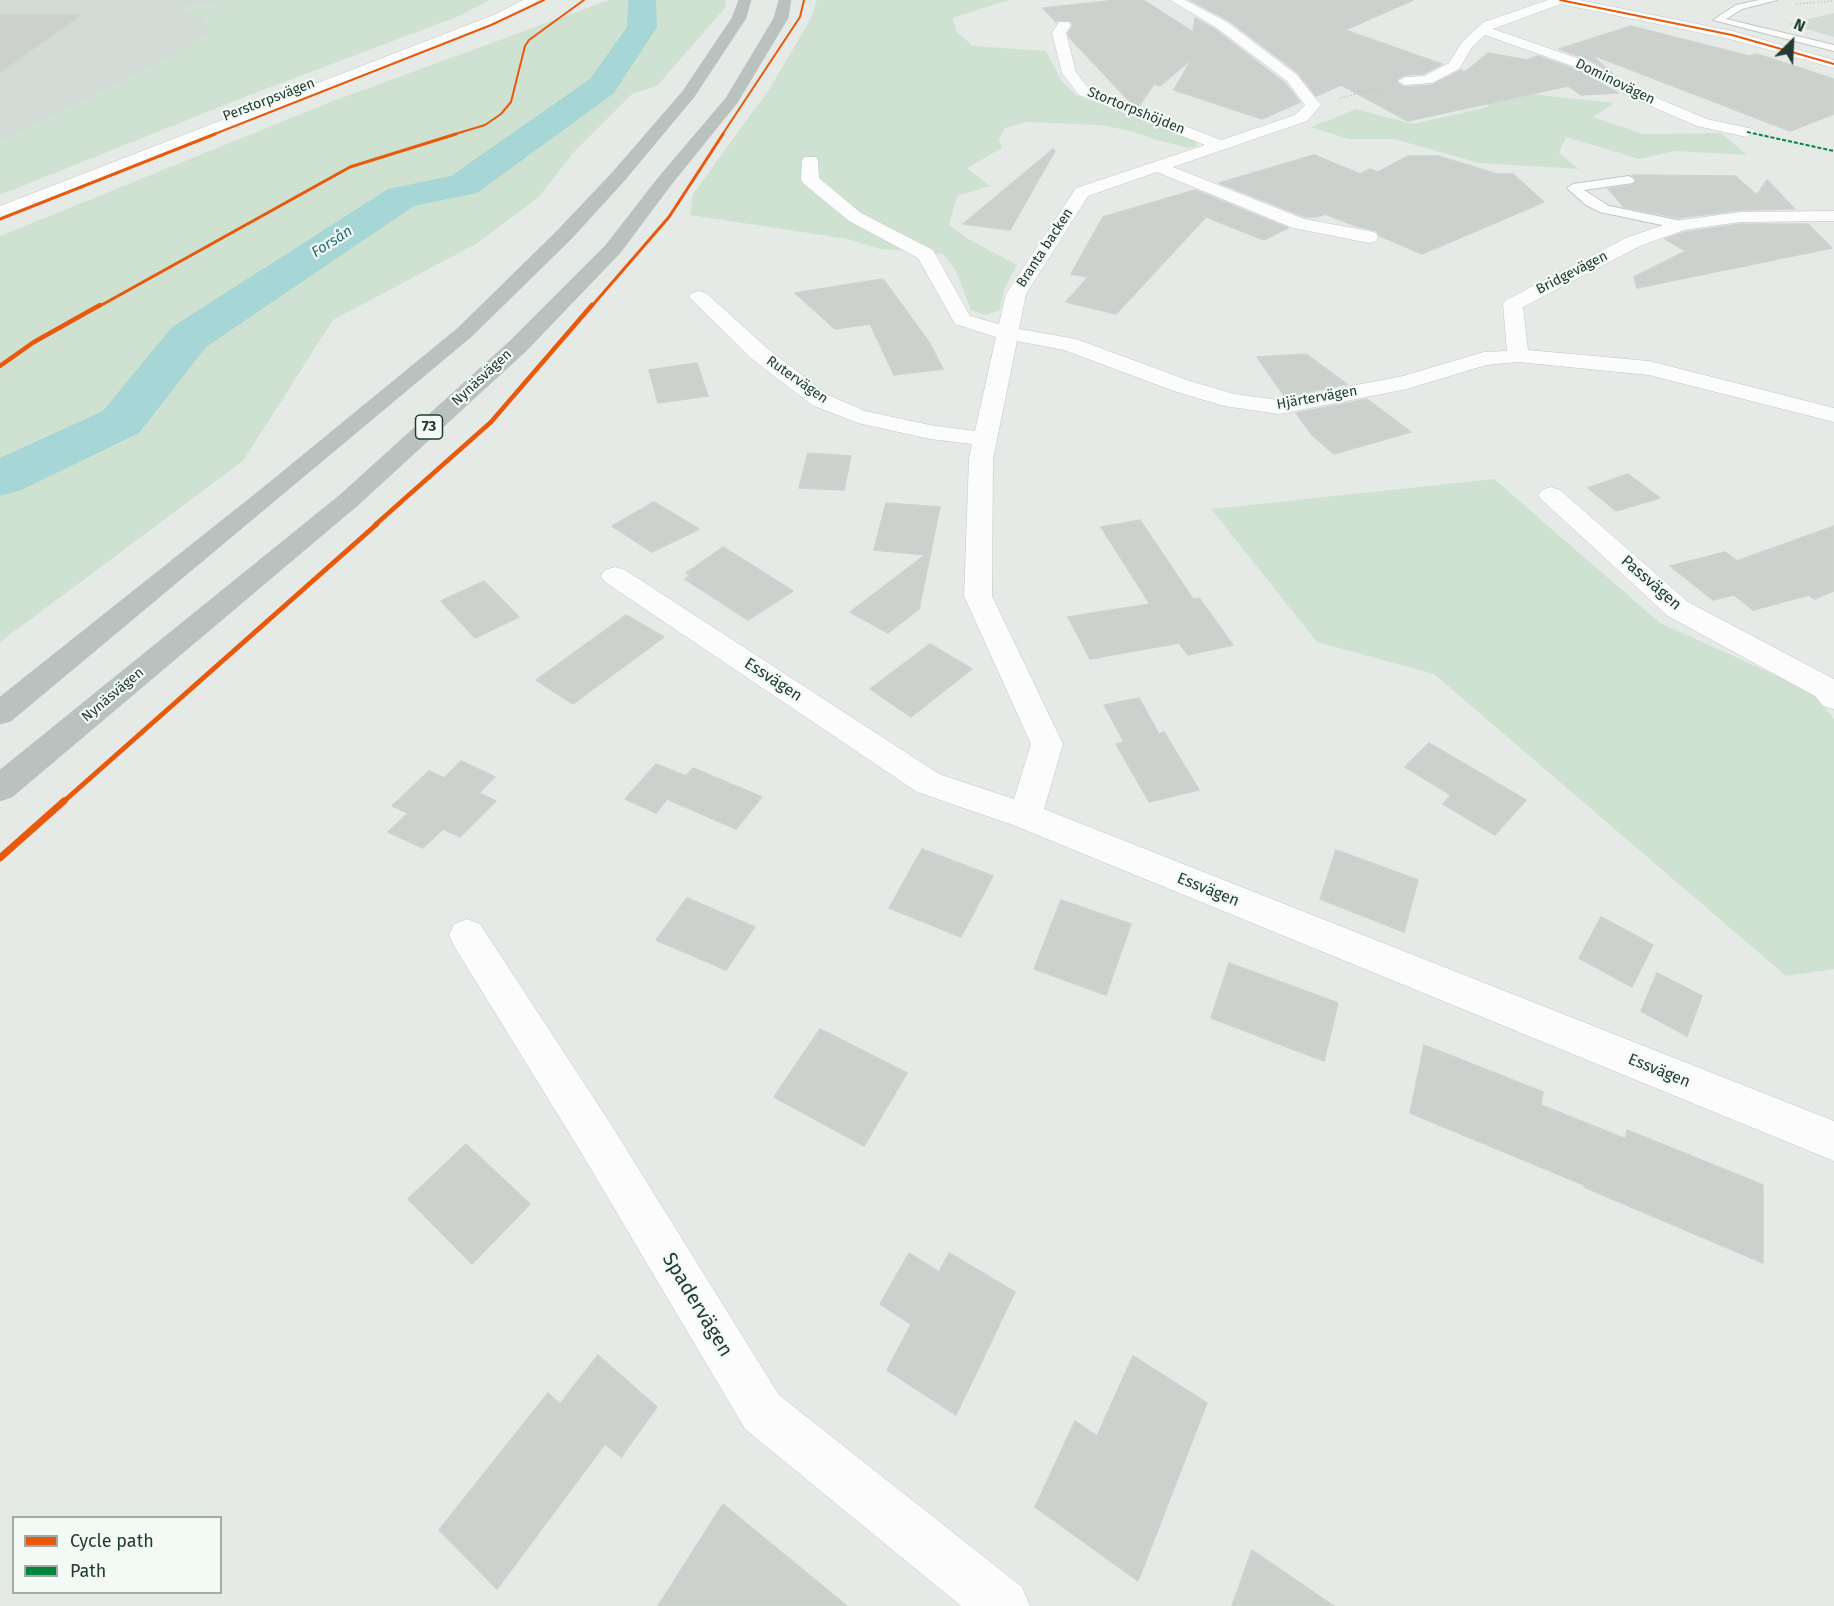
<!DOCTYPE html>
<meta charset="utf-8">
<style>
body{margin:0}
#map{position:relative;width:1834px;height:1606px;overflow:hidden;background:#e5eae7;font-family:"Fira Sans",sans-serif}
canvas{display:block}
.legend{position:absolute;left:12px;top:1516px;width:210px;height:78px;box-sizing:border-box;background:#f3f9f5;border:2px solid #a0ada7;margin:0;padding:8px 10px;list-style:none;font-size:18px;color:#233c32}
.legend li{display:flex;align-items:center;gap:12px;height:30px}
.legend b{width:30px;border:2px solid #a0ada7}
.north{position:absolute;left:1762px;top:12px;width:60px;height:60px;-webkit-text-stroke:4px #f3f9f5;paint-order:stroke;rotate:24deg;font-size:16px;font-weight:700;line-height:24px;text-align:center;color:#233c32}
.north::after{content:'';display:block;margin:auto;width:21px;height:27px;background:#233c32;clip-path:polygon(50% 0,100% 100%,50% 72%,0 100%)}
</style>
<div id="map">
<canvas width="1834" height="1606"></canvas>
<ul class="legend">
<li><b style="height:8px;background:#e8590c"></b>Cycle path</li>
<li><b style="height:8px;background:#00873e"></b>Path</li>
</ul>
<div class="north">N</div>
</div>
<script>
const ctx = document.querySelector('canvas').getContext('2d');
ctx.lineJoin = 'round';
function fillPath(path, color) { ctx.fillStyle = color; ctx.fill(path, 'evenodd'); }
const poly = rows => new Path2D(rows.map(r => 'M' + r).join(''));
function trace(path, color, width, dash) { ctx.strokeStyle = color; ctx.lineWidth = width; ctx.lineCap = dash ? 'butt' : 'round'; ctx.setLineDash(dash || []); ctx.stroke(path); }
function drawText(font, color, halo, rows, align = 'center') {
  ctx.font = font + ' "Fira Sans",sans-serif'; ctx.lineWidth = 4.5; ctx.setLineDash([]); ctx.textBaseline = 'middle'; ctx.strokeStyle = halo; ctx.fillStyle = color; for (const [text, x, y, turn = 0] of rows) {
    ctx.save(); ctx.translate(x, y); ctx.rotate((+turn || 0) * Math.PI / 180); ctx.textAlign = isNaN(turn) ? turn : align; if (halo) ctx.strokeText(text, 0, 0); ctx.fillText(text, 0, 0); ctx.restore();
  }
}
fillPath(poly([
 [0,0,248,0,214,32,149,71,0,143],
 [1834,13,1834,37,1788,24]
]), '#d3dbd6');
fillPath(poly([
 [231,0,490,0,459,16,250,95,0,195,0,141,136,75,209,34,203,17,181,7],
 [609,0,726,0,725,8,657,86,632,94,573,153,539,197,476,244,333,320,243,461,0,642,0,236,333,101],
 [817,0,1009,0,952,18,957,32,973,46,1046,51,1061,80,1076,95,1195,140,1197,146,1188,148,1153,139,1131,131,1100,125,1026,122,1005,128,999,140,1002,148,967,168,990,186,957,196,949,225,970,240,1017,265,1004,290,1000,310,985,315,971,310,956,271,943,254,880,249,848,239,690,215,693,194,770,88,810,20],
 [1530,94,1615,103,1593,117,1643,134,1721,133,1747,155,1675,151,1639,159,1566,137,1559,153,1579,169,1479,163,1394,139,1348,139,1311,127,1356,109,1413,124,1488,107,1487,96],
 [1494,479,1660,623,1813,692,1834,719,1834,969,1786,976,1434,674,1317,642,1211,509]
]), '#cfe2d2');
fillPath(poly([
 [628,0,656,0,657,27,614,93,477,193,414,206,206,347,139,433,19,491,0,496,0,458,103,411,172,327,388,189,451,176,590,79,627,27,628,0]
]), '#a7d6d6');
const building = poly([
 [1117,0,1143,0,1193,32,1195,18,1216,30,1285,83,1300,102,1262,119,1174,90,1192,59,1160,86,1154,84,1139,106,1130,102,1069,37,1068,33,1073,26,1071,21,1059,20,1056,22,1043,8,1117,0],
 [1190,0,1413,0,1345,30,1442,64,1423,74,1405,75,1397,79,1397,83,1404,87,1432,85,1461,70,1465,72,1488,53,1527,60,1538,56,1580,71,1618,93,1581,95,1568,86,1408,121,1341,85,1316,96,1298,73,1228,20,1190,0],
 [0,15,81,15,0,72,0,15],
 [1631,26,1749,56,1757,54,1834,79,1834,114,1790,131,1590,54,1612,73,1592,61,1559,49,1631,26],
 [1053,149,1055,151,1010,230,963,224,1053,149],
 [1314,155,1360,174,1370,169,1378,172,1408,156,1438,156,1497,174,1513,174,1544,202,1422,254,1380,236,1377,231,1356,226,1325,214,1317,217,1305,217,1219,183,1314,155],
 [1632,175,1735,176,1757,195,1767,180,1795,209,1740,210,1679,218,1624,207,1608,189,1633,185,1637,180,1632,175],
 [1195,190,1288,228,1264,240,1206,217,1116,314,1066,302,1088,277,1071,274,1103,217,1195,190],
 [1740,224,1808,224,1832,248,1637,288,1634,277,1686,251,1665,239,1685,232,1740,224],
 [883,279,929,342,943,369,894,375,870,324,835,329,795,293,883,279],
 [1306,354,1347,384,1285,397,1257,357,1306,354],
 [697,363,708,396,658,403,649,370,697,363],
 [1367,399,1411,432,1334,454,1312,435,1296,413,1367,399],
 [808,453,851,456,844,490,799,488,808,453],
 [1628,474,1660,498,1616,511,1588,488,1628,474],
 [654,502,699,529,652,552,612,526,654,502],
 [886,503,940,507,919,609,888,633,850,612,925,555,874,550,886,503],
 [1140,520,1193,599,1199,598,1233,645,1188,655,1179,643,1090,659,1068,617,1150,604,1101,527,1140,520],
 [1834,526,1834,591,1814,599,1809,595,1753,610,1734,595,1713,600,1670,566,1725,552,1737,561,1834,526],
 [723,547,793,591,748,620,685,579,690,576,686,573,723,547],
 [484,581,519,617,475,638,441,601,484,581],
 [626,615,664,637,573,704,536,680,626,615],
 [930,644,972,669,911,717,870,689,930,644],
 [1139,698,1159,734,1164,732,1199,790,1149,802,1116,744,1124,742,1104,705,1139,698],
 [1429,743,1526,800,1495,835,1443,804,1451,795,1405,767,1429,743],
 [461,761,495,777,479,793,496,801,460,837,443,829,423,848,388,832,408,813,392,806,429,771,444,778,461,761],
 [656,764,686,776,693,768,762,797,736,829,667,799,656,813,625,799,656,764],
 [922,849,993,876,961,937,889,908,922,849],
 [1336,850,1418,880,1404,932,1320,899,1336,850],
 [687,898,755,927,726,970,656,940,687,898],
 [1061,900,1131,924,1106,995,1034,969,1061,900],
 [1601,917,1653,945,1632,987,1579,958,1601,917],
 [1229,963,1338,1003,1324,1061,1211,1018,1229,963],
 [1657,973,1702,996,1687,1036,1641,1011,1657,973],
 [820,1029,907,1073,864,1146,774,1097,820,1029],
 [1424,1045,1543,1092,1541,1105,1626,1139,1627,1130,1763,1185,1763,1263,1584,1187,1584,1185,1410,1113,1424,1045],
 [466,1144,530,1204,472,1264,408,1199,466,1144],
 [909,1253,939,1272,949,1253,1015,1292,956,1415,887,1370,911,1324,880,1304,909,1253],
 [598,1355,657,1407,621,1457,605,1444,497,1589,439,1530,548,1393,560,1404,598,1355],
 [1133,1356,1207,1403,1138,1581,1035,1507,1075,1421,1097,1436,1133,1356],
 [723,1504,847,1606,658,1606,723,1504],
 [1252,1550,1334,1606,1232,1606,1252,1550]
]);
fillPath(building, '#ccd1ce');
trace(building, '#cdd3d0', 1.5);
const service = poly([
 [1759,0,1777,0,1742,9,1726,19,1834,45,1834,51,1713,20,1736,5,1759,0],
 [1629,176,1635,180,1633,183,1584,190,1609,206,1686,222,1688,225,1686,228,1681,229,1600,212,1586,205,1567,188,1573,184,1629,176]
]);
const minor = poly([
 [523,0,539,0,506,20,0,217,0,206,496,14,523,0],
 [1170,0,1185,0,1227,22,1297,75,1321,105,1307,121,1173,167,1304,219,1369,231,1376,233,1378,237,1376,241,1369,243,1293,228,1157,172,1088,196,1026,294,1019,329,1076,339,1190,381,1234,394,1279,400,1403,376,1484,352,1507,351,1503,304,1506,300,1626,238,1675,221,1740,212,1834,211,1834,221,1740,222,1684,230,1640,246,1523,307,1528,350,1649,361,1834,408,1834,422,1649,375,1518,362,1486,365,1407,389,1279,414,1224,406,1174,391,1064,350,1017,341,993,459,992,596,1063,744,1044,809,1834,1121,1834,1161,1013,825,917,792,605,582,601,576,605,570,615,567,625,570,939,774,1014,799,1031,744,964,596,969,459,972,444,930,439,858,423,812,405,752,359,689,297,692,293,699,291,706,293,768,349,828,395,865,411,930,425,975,431,996,337,955,324,918,258,849,221,804,184,801,180,802,161,804,157,816,157,818,161,819,178,861,213,933,250,970,316,999,324,1006,294,1076,188,1205,145,1079,95,1062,73,1052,33,1059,22,1069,22,1071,25,1066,33,1076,72,1089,89,1221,140,1295,115,1305,105,1287,81,1217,28,1170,0],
 [1548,0,1579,0,1732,31,1834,60,1834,68,1730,39,1561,4,1493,29,1591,63,1640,91,1707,119,1753,129,1755,132,1747,137,1697,126,1630,97,1581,69,1485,35,1472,47,1459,69,1432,83,1405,85,1398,81,1405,77,1424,76,1449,63,1462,42,1484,22,1548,0],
 [1551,487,1560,490,1688,602,1834,679,1834,709,1823,706,1815,696,1668,616,1542,500,1538,495,1542,490,1551,487],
 [467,919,480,924,612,1126,779,1395,1022,1587,1030,1606,961,1606,745,1429,582,1154,454,946,449,935,454,924,467,919]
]);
const motorway = poly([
 [739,0,751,0,746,18,694,97,624,181,571,239,472,336,11,721,0,724,0,697,264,487,458,328,557,231,612,173,683,91,732,18,739,0],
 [779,0,791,0,788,18,737,103,670,186,620,253,526,351,358,505,12,797,0,801,0,770,340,495,510,341,606,245,658,178,726,98,774,18,779,0]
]);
trace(service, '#c2c7c4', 2);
trace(minor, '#c2c7c4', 1);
trace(motorway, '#c1c9c5', 1);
trace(poly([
 [1796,4,1834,1],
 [1340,98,1380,88]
]), '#c2cac5', 1.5, [1.5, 2]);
fillPath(service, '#fbfcfb');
fillPath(minor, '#fbfcfb');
fillPath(motorway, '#bac2bf');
trace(poly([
 [1747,132,1834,151]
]), '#00873e', 2, [4, 2]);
trace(poly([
 [1560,0,1732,35,1834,64],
 [212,135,491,25,544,0],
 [452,135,485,125,501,114,511,102,525,46,529,40,584,0],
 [722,135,800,17,804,0]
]), '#e8590c', 2);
trace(poly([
 [0,219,215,134],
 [98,307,350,167,456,134],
 [591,307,669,217,723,134]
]), '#e8590c', 3);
trace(poly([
 [0,366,34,342,100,305],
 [375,525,491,422,592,305]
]), '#e8590c', 4.5);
trace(poly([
 [62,803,377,524]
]), '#e8590c', 5);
trace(poly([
 [0,858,64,801]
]), '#e8590c', 7);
drawText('14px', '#233c32', '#f3f9f5', [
 ["Dominovägen",1615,82,26],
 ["Perstorpsvägen",269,100,-21],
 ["Stortorpshöjden",1136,111,22],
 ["Branta backen",1045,248,-57],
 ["Bridgevägen",1572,273,-27],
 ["Nynäsvägen",482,378,-43],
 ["Rutervägen",797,380,35],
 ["Hjärtervägen",1317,398,-10],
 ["Nynäsvägen",113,695,-40]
]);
drawText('italic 15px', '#207276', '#f3f9f5', [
 ["Forsån",332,242,-33]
]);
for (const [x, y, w] of [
 [429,427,27]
]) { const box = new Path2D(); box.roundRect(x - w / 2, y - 12, w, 24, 4.5); ctx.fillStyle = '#f3f9f5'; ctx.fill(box); trace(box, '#233c32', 1.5); }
drawText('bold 15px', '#233c32', null, [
 ["73",429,427]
]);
drawText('16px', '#233c32', '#f3f9f5', [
 ["Passvägen",1651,583,41],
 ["Essvägen",773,680,33],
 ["Essvägen",1208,890,22],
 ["Essvägen",1659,1071,22]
]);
drawText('20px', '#233c32', '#f3f9f5', [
 ["Spadervägen",697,1305,59]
]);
</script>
